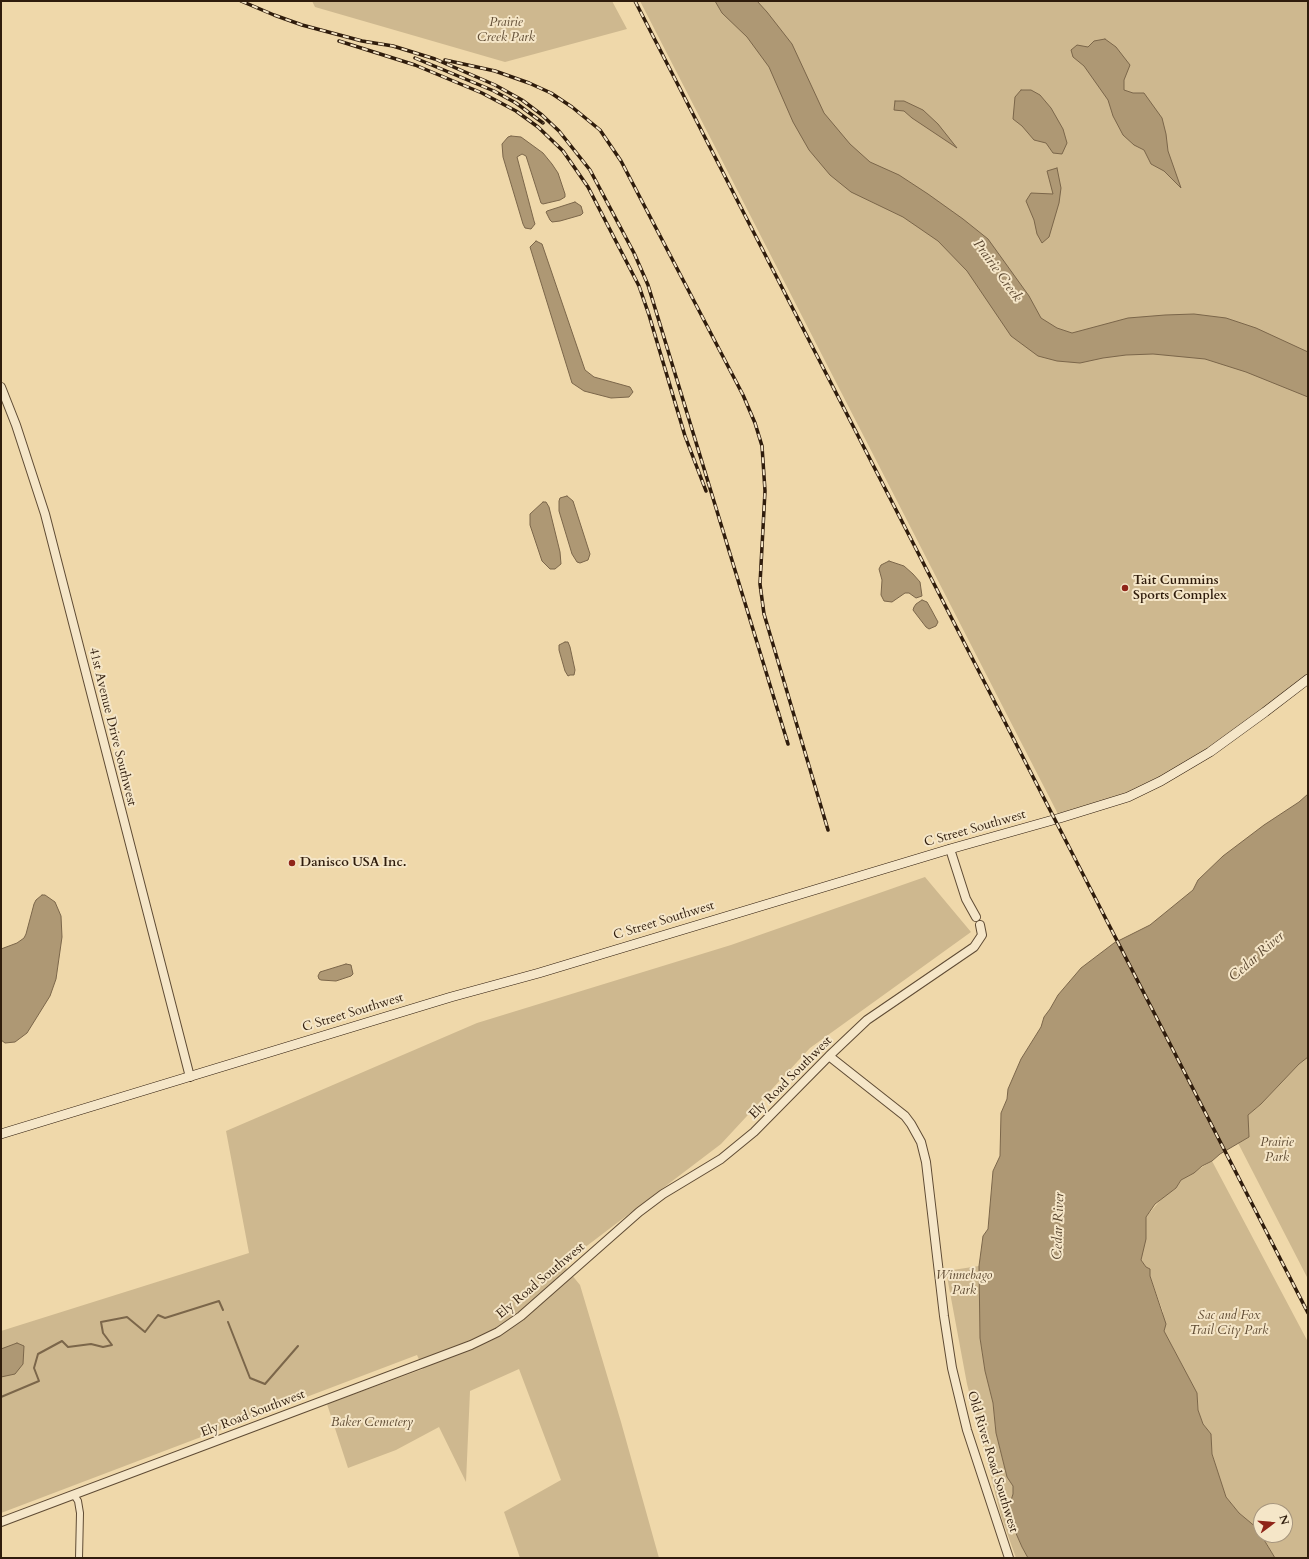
<!DOCTYPE html>
<style>
body{margin:0}
#map{position:relative;width:1309px;height:1559px;overflow:hidden;background:#efd8aa;font-family:Cardo,serif}
canvas{display:block}
.frame{position:absolute;inset:0;border:2px solid #2f1c0c;pointer-events:none}
.north{position:absolute;left:1253px;top:1503px;width:40px;height:40px;box-sizing:border-box;background:#f5e6c8;border:1px solid #a6957d;border-radius:50%;rotate:74deg;font-size:11px;font-weight:700;line-height:16px;text-align:center;color:#2f1c0c}
.north::after{content:'';display:block;margin:auto;width:14px;height:18px;background:#8f2418;clip-path:polygon(50% 0,100% 100%,50% 72%,0 100%)}
</style>
<div id="map">
<canvas width="1309" height="1559"></canvas>
<div class="frame"></div>
<div class="north">N</div>
</div>
<script>
const ctx = document.querySelector('canvas').getContext('2d');
ctx.lineJoin = 'round';
function fillPath(path, color) { ctx.fillStyle = color; ctx.fill(path, 'evenodd'); }
const poly = rows => new Path2D(rows.map(r => 'M' + r).join(''));
function trace(path, color, width, dash) { ctx.strokeStyle = color; ctx.lineWidth = width; ctx.lineCap = dash ? 'butt' : 'round'; ctx.setLineDash(dash || []); ctx.stroke(path); }
function drawText(font, color, halo, rows, align = 'center') {
  ctx.font = font + ' Cardo,serif'; ctx.lineWidth = 4; ctx.setLineDash([]); ctx.textBaseline = 'middle'; ctx.strokeStyle = halo; ctx.fillStyle = color; for (const [text, x, y, turn = 0] of rows) {
    ctx.save(); ctx.translate(x, y); ctx.rotate((+turn || 0) * Math.PI / 180); ctx.textAlign = isNaN(turn) ? turn : align; if (halo) ctx.strokeText(text, 0, 0); ctx.fillText(text, 0, 0); ctx.restore();
  }
}
fillPath(poly([
 [312,1,612,1,627,29,505,62,315,7],
 [640,1,1308,1,1308,679,1161,781,1060,818],
 [925,877,971,932,810,1048,721,1144,563,1264,580,1285,621,1422,659,1558,520,1558,504,1512,561,1480,519,1369,470,1391,466,1482,439,1427,396,1450,348,1468,327,1404,423,1369,417,1355,1,1513,1,1331,249,1253,226,1131,477,1023,731,945],
 [1308,1057,1308,1279,1238,1143,1249,1137,1248,1115,1261,1104,1299,1064],
 [1212,1161,1308,1342,1308,1558,1275,1558,1262,1535,1285,1535,1285,1511,1261,1511,1261,1533,1257,1528,1239,1513,1226,1497,1212,1454,1211,1434,1203,1424,1198,1410,1197,1393,1164,1331,1163,1312,1150,1276,1150,1269,1146,1267,1141,1260,1146,1226,1146,1217,1163,1197,1176,1188,1181,1180],
 [979,1266,980,1338,985,1371,993,1403,996,1433,1007,1477,1013,1486,1013,1494,1007,1513,1022,1547,1028,1558,1016,1558,1001,1516,967,1384,946,1271]
]), '#ceb88f');
const water = poly([
 [715,1,757,1,767,12,792,44,824,113,850,144,870,162,899,175,928,194,963,219,988,239,1029,296,1041,318,1057,328,1072,333,1128,318,1165,315,1194,314,1226,318,1256,328,1308,352,1308,397,1246,372,1205,359,1153,354,1126,355,1103,358,1080,363,1057,361,1038,356,1011,336,967,271,938,241,903,217,851,192,830,175,809,150,793,122,769,67,747,37,722,13,715,1],
 [1105,39,1116,47,1130,65,1124,80,1124,90,1133,93,1144,93,1162,118,1166,134,1168,151,1181,188,1164,171,1151,164,1144,150,1134,145,1123,135,1113,116,1108,100,1084,66,1073,57,1071,50,1077,45,1088,47,1094,41,1105,39],
 [1021,90,1031,90,1040,95,1051,108,1063,129,1067,143,1062,154,1053,153,1046,143,1034,140,1022,126,1013,119,1015,97,1021,90],
 [895,101,904,101,923,110,938,124,957,148,912,118,904,111,894,110,895,101],
 [511,136,521,137,543,153,552,164,558,173,565,194,565,197,560,200,543,204,541,203,526,156,522,154,517,157,534,221,535,224,531,229,525,228,523,224,503,157,502,144,508,137,511,136],
 [1057,168,1061,188,1059,203,1049,237,1042,243,1037,234,1034,220,1026,201,1031,193,1053,194,1047,171,1057,168],
 [575,202,581,206,583,213,581,215,560,221,552,222,550,220,546,212,547,211,575,202],
 [536,241,542,244,585,370,594,377,630,387,633,392,629,397,611,398,584,391,572,383,530,247,536,241],
 [567,496,573,501,590,554,588,560,580,563,577,562,572,554,559,511,559,501,560,498,567,496],
 [543,502,546,502,549,507,560,552,561,564,555,569,550,569,542,561,530,525,530,514,543,502],
 [889,561,904,566,913,574,920,582,922,596,916,598,909,593,905,593,892,602,884,601,881,595,882,580,879,569,881,565,889,561],
 [922,600,927,602,931,609,938,622,936,626,929,629,926,627,916,614,913,610,914,607,916,604,922,600],
 [565,642,568,642,570,647,575,670,574,675,570,675,568,676,565,671,559,650,559,645,565,642],
 [1308,794,1308,1057,1299,1064,1261,1104,1248,1115,1249,1137,1220,1154,1212,1161,1202,1166,1194,1173,1181,1180,1176,1188,1155,1204,1146,1217,1146,1239,1141,1260,1146,1267,1150,1269,1150,1276,1166,1324,1164,1331,1197,1393,1198,1410,1203,1424,1211,1434,1212,1454,1226,1497,1239,1513,1257,1528,1275,1558,1028,1558,1022,1547,1007,1513,1013,1494,1013,1486,1007,1477,996,1433,993,1403,985,1371,980,1338,979,1266,983,1236,988,1229,993,1171,1000,1156,1001,1113,1007,1099,1008,1089,1021,1059,1041,1027,1044,1017,1050,1009,1058,995,1081,968,1114,943,1150,925,1193,890,1198,880,1223,856,1264,825,1299,802,1308,794],
 [42,895,45,895,55,902,61,916,62,937,56,979,50,996,27,1033,15,1042,5,1043,1,1040,1,949,17,943,24,938,26,934,34,904,36,900,42,895],
 [346,964,351,965,353,974,351,976,336,981,321,980,319,979,318,976,320,972,346,964],
 [17,1343,24,1346,23,1364,15,1374,1,1377,1,1349,17,1343]
]);
fillPath(water, '#ae9874');
trace(water, '#7b664a', 1);
trace(poly([
 [228,1322,250,1378,265,1384,298,1346],
 [1,1397,39,1381,34,1368,38,1354,62,1341,68,1347,91,1344,103,1347,112,1345,103,1333,101,1322,127,1317,145,1332,158,1315,165,1318,219,1301,223,1310]
]), '#7b664a', 2);
const minor = poly([
 [74,1495,78,1501,80,1513,79,1558]
]);
const tertiary = poly([
 [1,387,16,425,45,514,190,1077],
 [950,849,966,899,976,917],
 [829,1056,905,1116,911,1124,921,1142,926,1162,944,1316,952,1368,967,1430,1009,1558],
 [1,1522,471,1345,498,1332,521,1316,639,1212,663,1194,721,1159,754,1132,829,1056,867,1020,974,947,982,935,980,925]
]);
const secondary = poly([
 [1,1134,451,997,539,973,950,849,1060,818,1128,797,1161,781,1210,752,1265,712,1308,679]
]);
trace(minor, '#5f4b34', 8);
trace(tertiary, '#5f4b34', 10);
trace(secondary, '#2f1c0c', 10);
trace(minor, '#f5e6c8', 6);
trace(tertiary, '#f5e6c8', 8);
trace(secondary, '#f5e6c8', 9);
const rail = poly([
 [241,1,274,15,302,25,362,41,393,46,435,59,495,85,522,100,542,115,559,131,590,170,634,253,648,285,788,744],
 [635,1,1308,1313],
 [339,41,415,65,482,93,516,111,538,127,563,151,588,187,639,286,649,315,685,436,706,491],
 [415,58,494,91,516,103,543,123],
 [445,60,495,71,529,83,551,93,572,107,600,130,621,161,743,395,755,423,762,446,765,491,760,584,764,614,828,830]
]);
trace(rail, '#2f1c0c', 3.5);
trace(rail, '#f5e6c8', 2, [6]);
for (const [x, y, r, color] of [
 [1125,588,4,"#8f2418"],
 [292,863,4,"#8f2418"]
]) { const dot = new Path2D(); dot.arc(x, y, r, 0, 2 * Math.PI); ctx.fillStyle = color; ctx.fill(dot); trace(dot, '#f5e6c8', 1.5); }
drawText('italic 13px', '#5f4b33', '#f5e6c8', [
 ["Prairie",506,23],
 ["Creek Park",506,38],
 ["Prairie",1277,1143],
 ["Park",1277,1158],
 ["Winnebago",964,1276],
 ["Park",964,1291],
 ["Sac and Fox",1229,1316],
 ["Trail City Park",1229,1331],
 ["Baker Cemetery",372,1423]
]);
drawText('bold 13px', '#2f1c0c', '#f5e6c8', [
 ["Tait Cummins",1133,581],
 ["Sports Complex",1133,596],
 ["Danisco USA Inc.",300,863]
], 'left');
drawText('13px', '#2f1c0c', '#f5e6c8', [
 ["41st Avenue Drive Southwest",112,727,76],
 ["C Street Southwest",975,829,-16],
 ["C Street Southwest",664,921,-17],
 ["C Street Southwest",353,1013,-17],
 ["Ely Road Southwest",791,1078,-45],
 ["Ely Road Southwest",541,1281,-40],
 ["Ely Road Southwest",253,1414,-21],
 ["Old River Road Southwest",992,1462,73]
]);
drawText('italic 14px', '#5b4730', '#f5e6c8', [
 ["Prairie Creek",997,271,54],
 ["Cedar River",1257,957,-41],
 ["Cedar River",1059,1226,-88]
]);
</script>
